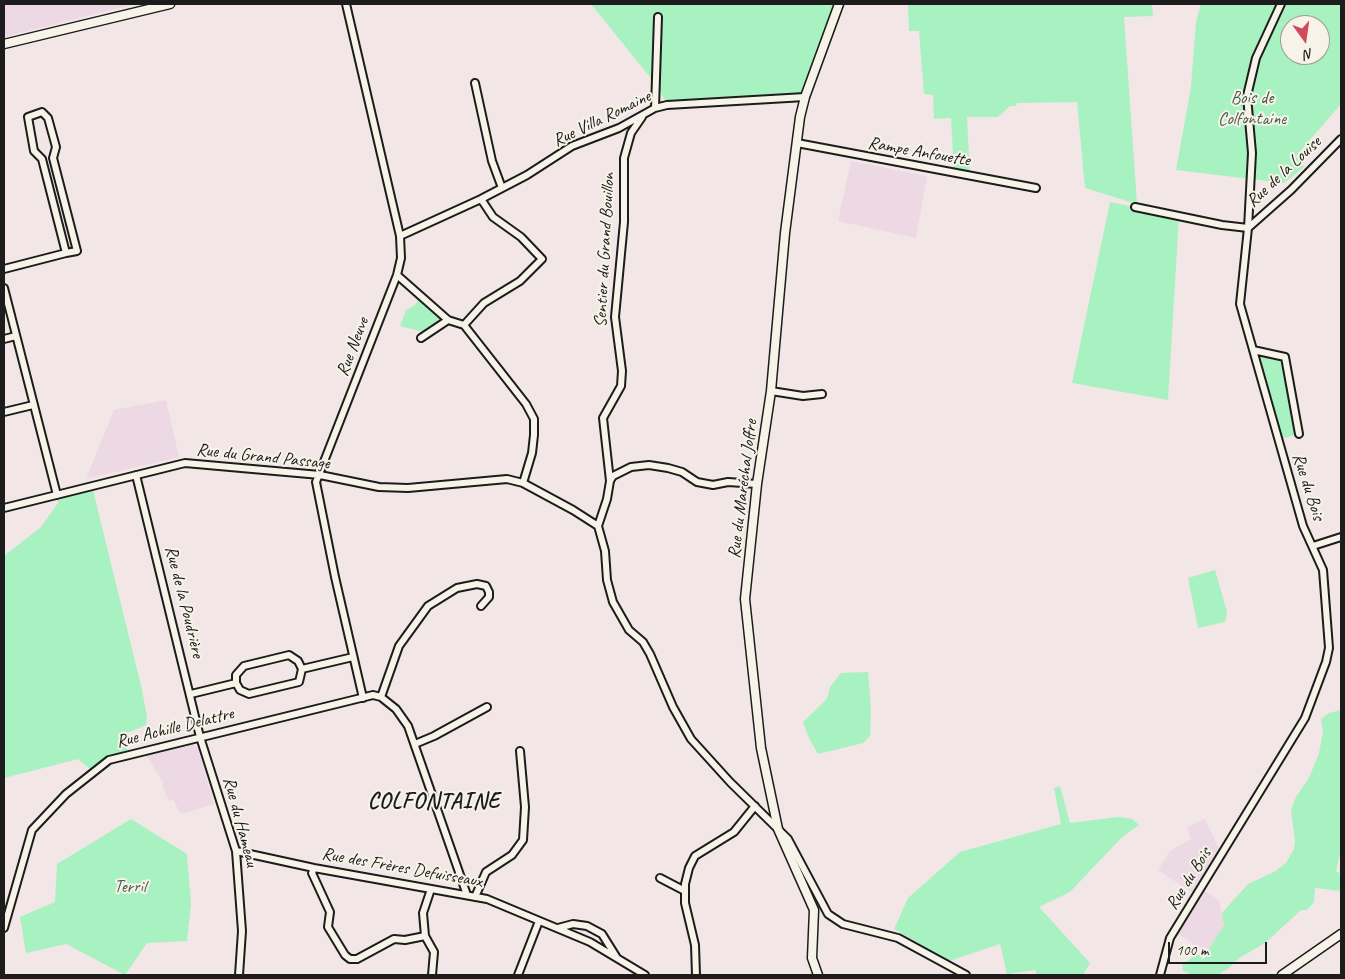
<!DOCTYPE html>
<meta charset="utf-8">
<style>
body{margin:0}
#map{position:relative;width:1345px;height:979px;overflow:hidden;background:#f2e7e6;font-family:Caveat,sans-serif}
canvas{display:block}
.frame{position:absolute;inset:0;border:5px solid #1c1c1c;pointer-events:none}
.north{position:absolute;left:1280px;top:15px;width:50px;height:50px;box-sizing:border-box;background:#f7f3e8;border:1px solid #9f9d96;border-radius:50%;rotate:166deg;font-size:14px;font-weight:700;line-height:20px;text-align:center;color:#1c1c1c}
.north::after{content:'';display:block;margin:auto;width:18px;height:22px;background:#d1495b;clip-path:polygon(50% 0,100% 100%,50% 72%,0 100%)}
.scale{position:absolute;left:1168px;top:942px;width:99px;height:22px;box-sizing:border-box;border:2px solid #1c1c1c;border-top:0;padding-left:6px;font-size:15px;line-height:18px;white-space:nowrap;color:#1c1c1c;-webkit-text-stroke:4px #f7f3e8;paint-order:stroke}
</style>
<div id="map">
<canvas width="1345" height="979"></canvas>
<div class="frame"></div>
<div class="north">N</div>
<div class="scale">100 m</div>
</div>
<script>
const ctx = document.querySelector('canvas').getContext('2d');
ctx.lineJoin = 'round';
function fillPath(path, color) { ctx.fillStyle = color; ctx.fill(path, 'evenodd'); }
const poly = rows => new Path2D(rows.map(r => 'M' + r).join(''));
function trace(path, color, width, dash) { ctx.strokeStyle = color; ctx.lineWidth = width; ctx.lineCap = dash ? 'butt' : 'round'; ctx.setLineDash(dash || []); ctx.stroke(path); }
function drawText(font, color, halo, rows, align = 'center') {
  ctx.font = font + ' Caveat,sans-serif'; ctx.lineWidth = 4; ctx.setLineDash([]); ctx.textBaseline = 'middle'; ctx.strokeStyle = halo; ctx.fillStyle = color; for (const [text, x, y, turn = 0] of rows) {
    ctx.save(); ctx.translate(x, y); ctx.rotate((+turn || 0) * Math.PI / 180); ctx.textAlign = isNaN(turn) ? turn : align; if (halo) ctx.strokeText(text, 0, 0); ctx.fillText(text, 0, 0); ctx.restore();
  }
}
fillPath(poly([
 [4,4,135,4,4,37],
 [851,161,927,176,916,238,838,221],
 [166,400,179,457,86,479,114,410],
 [192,744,198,748,214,804,184,813,179,812,174,800,169,801,162,786,164,784,146,755],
 [1205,819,1222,855,1201,888,1219,900,1224,925,1207,953,1174,931,1196,895,1158,870,1170,851,1191,839,1187,827]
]), '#ecd9e4');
fillPath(poly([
 [591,4,839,4,817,47,805,97,667,105,658,87],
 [908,4,1152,4,1153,16,1124,17,1137,204,1085,188,1077,102,1017,103,1016,106,1010,106,998,117,967,117,970,177,954,174,951,118,934,119,933,95,924,94,919,31,909,31],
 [1201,4,1341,4,1341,104,1296,156,1304,167,1284,183,1176,170,1191,87,1196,22],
 [1290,25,1320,25,1320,55,1290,55],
 [1110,202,1179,216,1168,400,1072,383],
 [421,296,428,301,424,305,437,317,440,314,440,320,423,332,400,326,406,310,415,305],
 [1261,354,1283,360,1299,434,1280,439,1257,358],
 [92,486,142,690,147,717,146,725,123,735,129,755,109,760,92,771,78,759,4,778,4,556,41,527,58,503,57,495],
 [1215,570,1227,612,1225,622,1198,628,1188,578],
 [868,672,871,710,870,736,863,743,818,754,809,738,803,722,827,699,830,687,841,673],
 [1341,710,1341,850,1336,871,1341,874,1341,891,1315,888,1314,902,1307,910,1301,910,1265,943,1239,958,1228,969,1217,975,1193,975,1183,971,1182,965,1194,956,1207,952,1224,925,1222,913,1248,884,1274,872,1286,863,1294,849,1295,840,1291,810,1296,797,1309,778,1319,753,1323,732,1321,719,1329,713],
 [1060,786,1070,823,1118,817,1132,819,1139,825,1122,837,1070,892,1039,907,1090,963,1083,975,1036,975,1036,970,1007,974,1000,944,949,961,894,929,908,898,960,852,1061,824,1054,788],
 [131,819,187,854,191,903,187,941,147,943,125,975,66,944,26,953,20,917,55,902,57,864]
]), '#a8f1c0');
const minor = poly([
 [346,4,400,236,401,258,397,275,316,482,335,577,363,698],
 [475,83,492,161,502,188],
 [655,108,658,17],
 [797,143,1036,188],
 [1135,207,1222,225,1248,228],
 [1248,228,1291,190,1341,139],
 [400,236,481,199,527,175,572,146,619,128,655,108,667,105,805,97],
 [4,269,66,253,77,251,53,158,56,147,48,118,42,112,28,117,34,151,42,159,66,253],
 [397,275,448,320,464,325,526,404,534,419,534,435,532,453,523,483],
 [4,288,57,495],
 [464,325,484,303,520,281,542,259,521,237,493,217,481,199],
 [421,338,448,320],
 [4,339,16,336],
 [1253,350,1285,357,1299,434],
 [771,391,803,396,822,394],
 [4,412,33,405],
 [136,475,200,737,236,851,242,931,239,975],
 [610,481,603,418,621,386,622,371,615,317,624,222,624,158,631,133,642,117],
 [4,508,185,463,320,475,379,487,408,488,507,479,523,483,573,510,598,526,605,551,607,580,613,602,629,630,643,642,650,654,673,707,691,739,730,782,788,839,828,914,843,924,898,938,966,975],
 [598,526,607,499,610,481,613,476,631,467,649,465,668,468,682,472,697,482,713,485,728,482,757,484],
 [1313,546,1341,537],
 [302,669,298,661,289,655,244,666,236,675,236,683,240,690,249,694,299,682,302,669,353,657],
 [191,694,236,683],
 [381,697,399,646,428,606,457,588,477,584,486,586,489,592,489,597,481,606],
 [415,744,434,736,487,707],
 [236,851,314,868,487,899,590,942,645,975],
 [314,868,312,873,330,912,328,927,345,955,350,959,357,959,394,939,405,940,425,936,423,913,431,889],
 [660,878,685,891],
 [475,897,486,872,512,855,523,840,525,807,520,751],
 [4,928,32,830,66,794,109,760,373,695,381,697,396,709,408,726,467,895],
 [558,928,573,924,587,926,602,934,617,958],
 [425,936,434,952,432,975],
 [518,975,539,921],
 [696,975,695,945,685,903,685,884,689,868,695,856,734,832,755,806],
 [1160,975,1170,938,1305,718,1326,662,1329,648,1323,570,1303,526,1240,304,1248,228,1252,153,1247,96,1256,58,1281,4]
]);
const tertiary = poly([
 [4,44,170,4],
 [818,975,812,958,814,910,778,829,761,748,745,599,757,484,771,391,785,233,800,117,805,97,839,4],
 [1282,975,1341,934]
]);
trace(minor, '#1c1c1c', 10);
trace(tertiary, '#1c1c1c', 11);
trace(minor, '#f7f3e8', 6);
trace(tertiary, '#f7f3e8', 8);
drawText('18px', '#465c4d', '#f7f3e8', [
 ["Bois de",1252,98],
 ["Colfontaine",1252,119],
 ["Terril",130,887]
]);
drawText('18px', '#1c1c1c', '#f7f3e8', [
 ["Rue Villa Romaine",602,119,-26],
 ["Rampe Anfouette",919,152,10],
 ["Rue de la Louise",1284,172,-43],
 ["Sentier du Grand Bouillon",605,250,-87],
 ["Rue Neuve",353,347,-69],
 ["Rue du Grand Passage",263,457,6],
 ["Rue du Bois",1308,487,72],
 ["Rue du Maréchal Joffre",743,489,-83],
 ["Rue de la Poudrière",184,602,76],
 ["Rue Achille Delattre",175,728,-14],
 ["Rue du Hameau",240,822,75],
 ["Rue des Frères Defuisseaux",402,868,10],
 ["Rue du Bois",1189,879,-58]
]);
ctx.letterSpacing = '1px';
drawText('bold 22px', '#1c1c1c', '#f7f3e8', [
 ["COLFONTAINE",434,802]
]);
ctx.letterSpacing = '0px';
</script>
